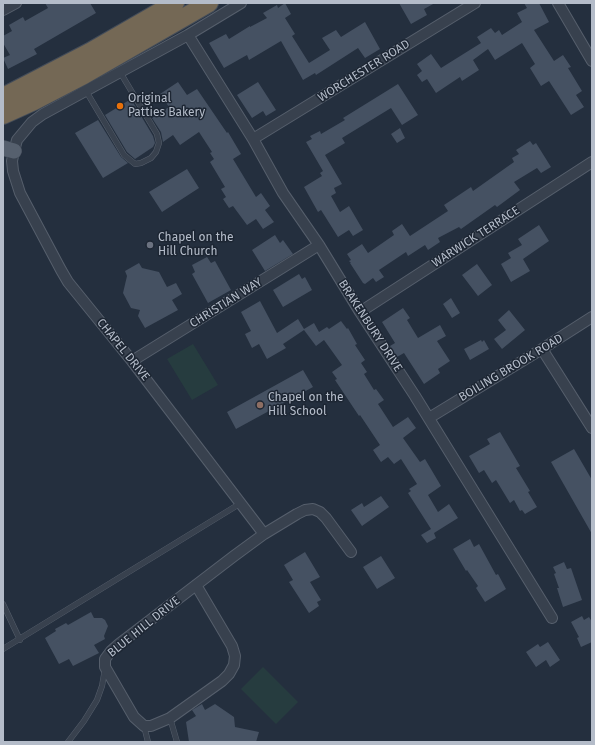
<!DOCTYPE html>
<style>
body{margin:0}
#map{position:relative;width:595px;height:745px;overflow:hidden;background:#242f3e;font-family:"Fira Sans",sans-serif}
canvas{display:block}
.frame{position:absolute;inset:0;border:4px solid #b4bcc9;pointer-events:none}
</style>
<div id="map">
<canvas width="595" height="745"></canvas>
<div class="frame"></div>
</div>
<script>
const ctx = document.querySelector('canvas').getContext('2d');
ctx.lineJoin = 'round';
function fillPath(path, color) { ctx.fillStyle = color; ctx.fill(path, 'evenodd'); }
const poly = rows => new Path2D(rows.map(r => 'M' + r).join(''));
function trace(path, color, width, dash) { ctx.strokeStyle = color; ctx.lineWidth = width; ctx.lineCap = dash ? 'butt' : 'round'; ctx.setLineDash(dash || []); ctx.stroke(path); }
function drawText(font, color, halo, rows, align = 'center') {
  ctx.font = font + ' "Fira Sans",sans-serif'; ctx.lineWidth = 3; ctx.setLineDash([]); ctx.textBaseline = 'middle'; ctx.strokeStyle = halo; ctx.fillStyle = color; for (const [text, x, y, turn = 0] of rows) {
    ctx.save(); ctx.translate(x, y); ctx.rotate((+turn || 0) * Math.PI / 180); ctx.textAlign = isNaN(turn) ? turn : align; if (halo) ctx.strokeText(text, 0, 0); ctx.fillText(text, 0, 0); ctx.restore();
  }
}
fillPath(poly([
 [193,344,218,385,192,400,167,359],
 [263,667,298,702,276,724,241,689]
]), '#263c3f');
fillPath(poly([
 [45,3,90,3,96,13,34,49,37,54,8,69,3,58,10,55,3,43,3,36,12,31,9,25,23,17,25,21,48,8],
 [285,3,291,14,285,18,295,34,292,36,309,63,330,50,322,38,336,30,341,37,365,22,380,49,365,58,358,48,316,75,315,73,303,80,281,41,249,60,247,55,224,68,209,43,226,34,229,39,250,26,250,27,267,18,263,13,277,5,278,8],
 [399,3,435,3,424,9,427,15,411,24],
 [524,3,539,3,549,22,534,30,554,61,563,55,571,67,568,68,582,91,576,95,584,107,571,115,549,81,541,86,530,68,535,64,522,43,495,60,488,49,473,60,479,70,462,81,460,77,436,93,427,79,422,82,417,75,422,71,417,64,431,54,441,68,481,43,477,37,491,28,495,33,499,30,502,35,522,22,517,13,527,8],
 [178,82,187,95,197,89,227,133,228,132,241,154,233,159,256,197,261,193,270,206,265,210,274,222,263,229,256,219,247,225,233,206,229,208,223,199,226,197,221,189,225,187,210,162,214,159,210,153,212,152,199,132,180,145,173,135,163,142,161,132,152,118,169,107,160,94],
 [258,82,276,110,266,116,263,111,252,118,237,95],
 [398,84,418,115,402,125,391,108,342,138,345,143,325,155,342,184,334,188,336,193,331,196,340,212,349,206,363,230,353,236,349,230,338,237,321,210,318,212,304,187,322,176,320,173,323,171,306,142,312,139,310,136,320,131,321,134,345,120,343,118],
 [131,99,153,136,155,143,153,147,135,159,127,152,105,115],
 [98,120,121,157,128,163,103,178,75,133],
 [400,128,405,138,397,143,391,134],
 [530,141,533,145,536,143,551,167,541,173,537,168,514,182,520,190,497,207,495,205,461,229,459,227,438,238,440,242,428,250,425,245,408,256,406,252,379,270,384,277,376,282,373,278,365,284,363,283,350,263,351,263,349,261,351,260,347,254,362,244,368,253,394,235,392,231,402,224,410,236,448,211,444,205,471,187,473,191,514,162,512,158,519,154,516,150],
 [187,169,199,188,162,212,149,192],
 [539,225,549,241,523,259,530,271,511,282,501,264,511,258,508,253,522,245,518,239],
 [275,235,280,243,283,240,293,254,265,271,252,250],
 [207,257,211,263,215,261,231,290,208,303,192,274,195,272,192,265],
 [139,263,142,268,159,272,167,287,176,283,182,294,172,300,178,310,145,328,138,316,140,310,131,308,123,293,127,276,125,271],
 [477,264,492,285,478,296,462,275],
 [299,274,302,279,305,277,312,290,283,307,273,290],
 [451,298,460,313,452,318,443,304],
 [260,301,277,333,298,319,304,329,314,323,319,332,327,327,329,329,341,321,347,329,348,328,357,344,355,345,365,360,361,363,367,372,364,374,374,390,376,389,384,400,378,404,393,427,408,417,416,428,403,438,420,462,425,459,441,486,428,495,438,512,449,504,458,518,434,533,436,538,427,543,421,535,431,529,408,493,411,491,409,489,417,484,401,459,394,464,388,457,381,462,373,450,380,445,360,415,359,416,335,380,337,379,332,372,342,365,324,340,316,346,304,330,283,344,286,348,267,359,259,344,252,348,245,334,251,331,241,312],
 [403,308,410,318,407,320,418,338,440,325,446,336,437,341,450,361,438,369,440,373,424,384,404,353,397,357,390,346,395,343,382,322],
 [509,310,525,330,502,349,494,339,506,330,498,320],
 [481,340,482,342,484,340,489,349,470,360,464,349],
 [303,370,313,387,236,429,227,412],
 [500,432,520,466,516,468,530,491,528,492,537,507,525,514,522,510,520,511,514,500,510,503,496,480,492,483,484,470,479,473,469,456,490,444,487,439],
 [574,449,592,480,592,534,551,462],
 [381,496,389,507,362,526,351,510,362,503,364,507],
 [470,539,474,547,479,544,496,575,498,574,506,589,485,602,476,588,478,586,467,570,466,571,453,549],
 [305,552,320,577,310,582,321,600,317,602,319,606,309,613,289,582,293,580,284,565],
 [381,556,395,578,377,589,363,567],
 [564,562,567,569,571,568,582,600,563,607,557,588,559,588,554,574,556,573,553,567],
 [91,612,94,618,102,618,105,620,108,626,104,636,105,639,94,645,99,653,73,666,69,659,59,664,45,638,56,631,55,629,66,623,68,625],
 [582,616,584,620,589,617,592,622,592,642,581,647,577,638,579,637,571,622],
 [548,642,560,660,550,667,546,660,536,667,526,652,538,644,540,647],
 [202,704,205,710,215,704,234,717,235,727,259,732,256,742,189,742,186,722,196,716,192,710]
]), '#455162');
const lane = poly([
 [86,91,124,155,135,164,141,163,151,158,156,152,159,143,157,134,120,72],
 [3,604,20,640],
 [3,649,241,503],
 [170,718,177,742],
 [144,726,148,742],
 [68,742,84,721,97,700,102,686,105,669]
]);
const street = poly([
 [241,3,188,35,43,114,32,122,17,140,14,151,12,161,13,171,20,193,61,270,68,282,132,361,264,534],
 [558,3,592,61],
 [3,10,16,3],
 [188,35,253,139,283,193,319,245,360,312,415,396,552,618],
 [253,139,475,3],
 [360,312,592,162],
 [542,349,592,428],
 [132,361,319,245],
 [429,418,542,349,592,317],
 [196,585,232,646,235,656,234,665,229,674,222,681,170,718,151,726,144,726,134,717,105,667,105,659,111,651,119,644,234,556,264,534,297,514,305,510,313,509,320,512,326,518,351,552]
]);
const primary = poly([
 [3,148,14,151]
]);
const highway = poly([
 [3,97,90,52,175,3],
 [3,115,34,101,84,75,209,3]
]);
trace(lane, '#565f6c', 6);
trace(street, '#565f6c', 12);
trace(primary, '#414a57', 16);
trace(highway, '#434c59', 20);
trace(lane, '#38414e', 5);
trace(street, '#38414e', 10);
trace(primary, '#56606e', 15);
trace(highway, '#746855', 18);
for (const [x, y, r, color] of [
 [120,106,4,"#e8710a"],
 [150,245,4,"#6b7280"],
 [260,405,4,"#8d6e63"]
]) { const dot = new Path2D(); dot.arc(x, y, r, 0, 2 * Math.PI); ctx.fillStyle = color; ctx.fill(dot); trace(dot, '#1d2633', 1.5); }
drawText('12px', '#b4bcc9', '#1d2633', [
 ["WORCHESTER ROAD",364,71,-32],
 ["WARWICK TERRACE",476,237,-33],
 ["CHRISTIAN WAY",226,303,-32],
 ["BRAKENBURY DRIVE",370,326,57],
 ["CHAPEL DRIVE",123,350,51],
 ["BOILING BROOK ROAD",511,368,-31],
 ["BLUE HILL DRIVE",144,627,-39]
]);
drawText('12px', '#b4bcc9', '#1d2633', [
 ["Original",128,99],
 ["Patties Bakery",128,113],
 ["Chapel on the",158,238],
 ["Hill Church",158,252],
 ["Chapel on the",268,398],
 ["Hill School",268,412]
], 'left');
</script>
